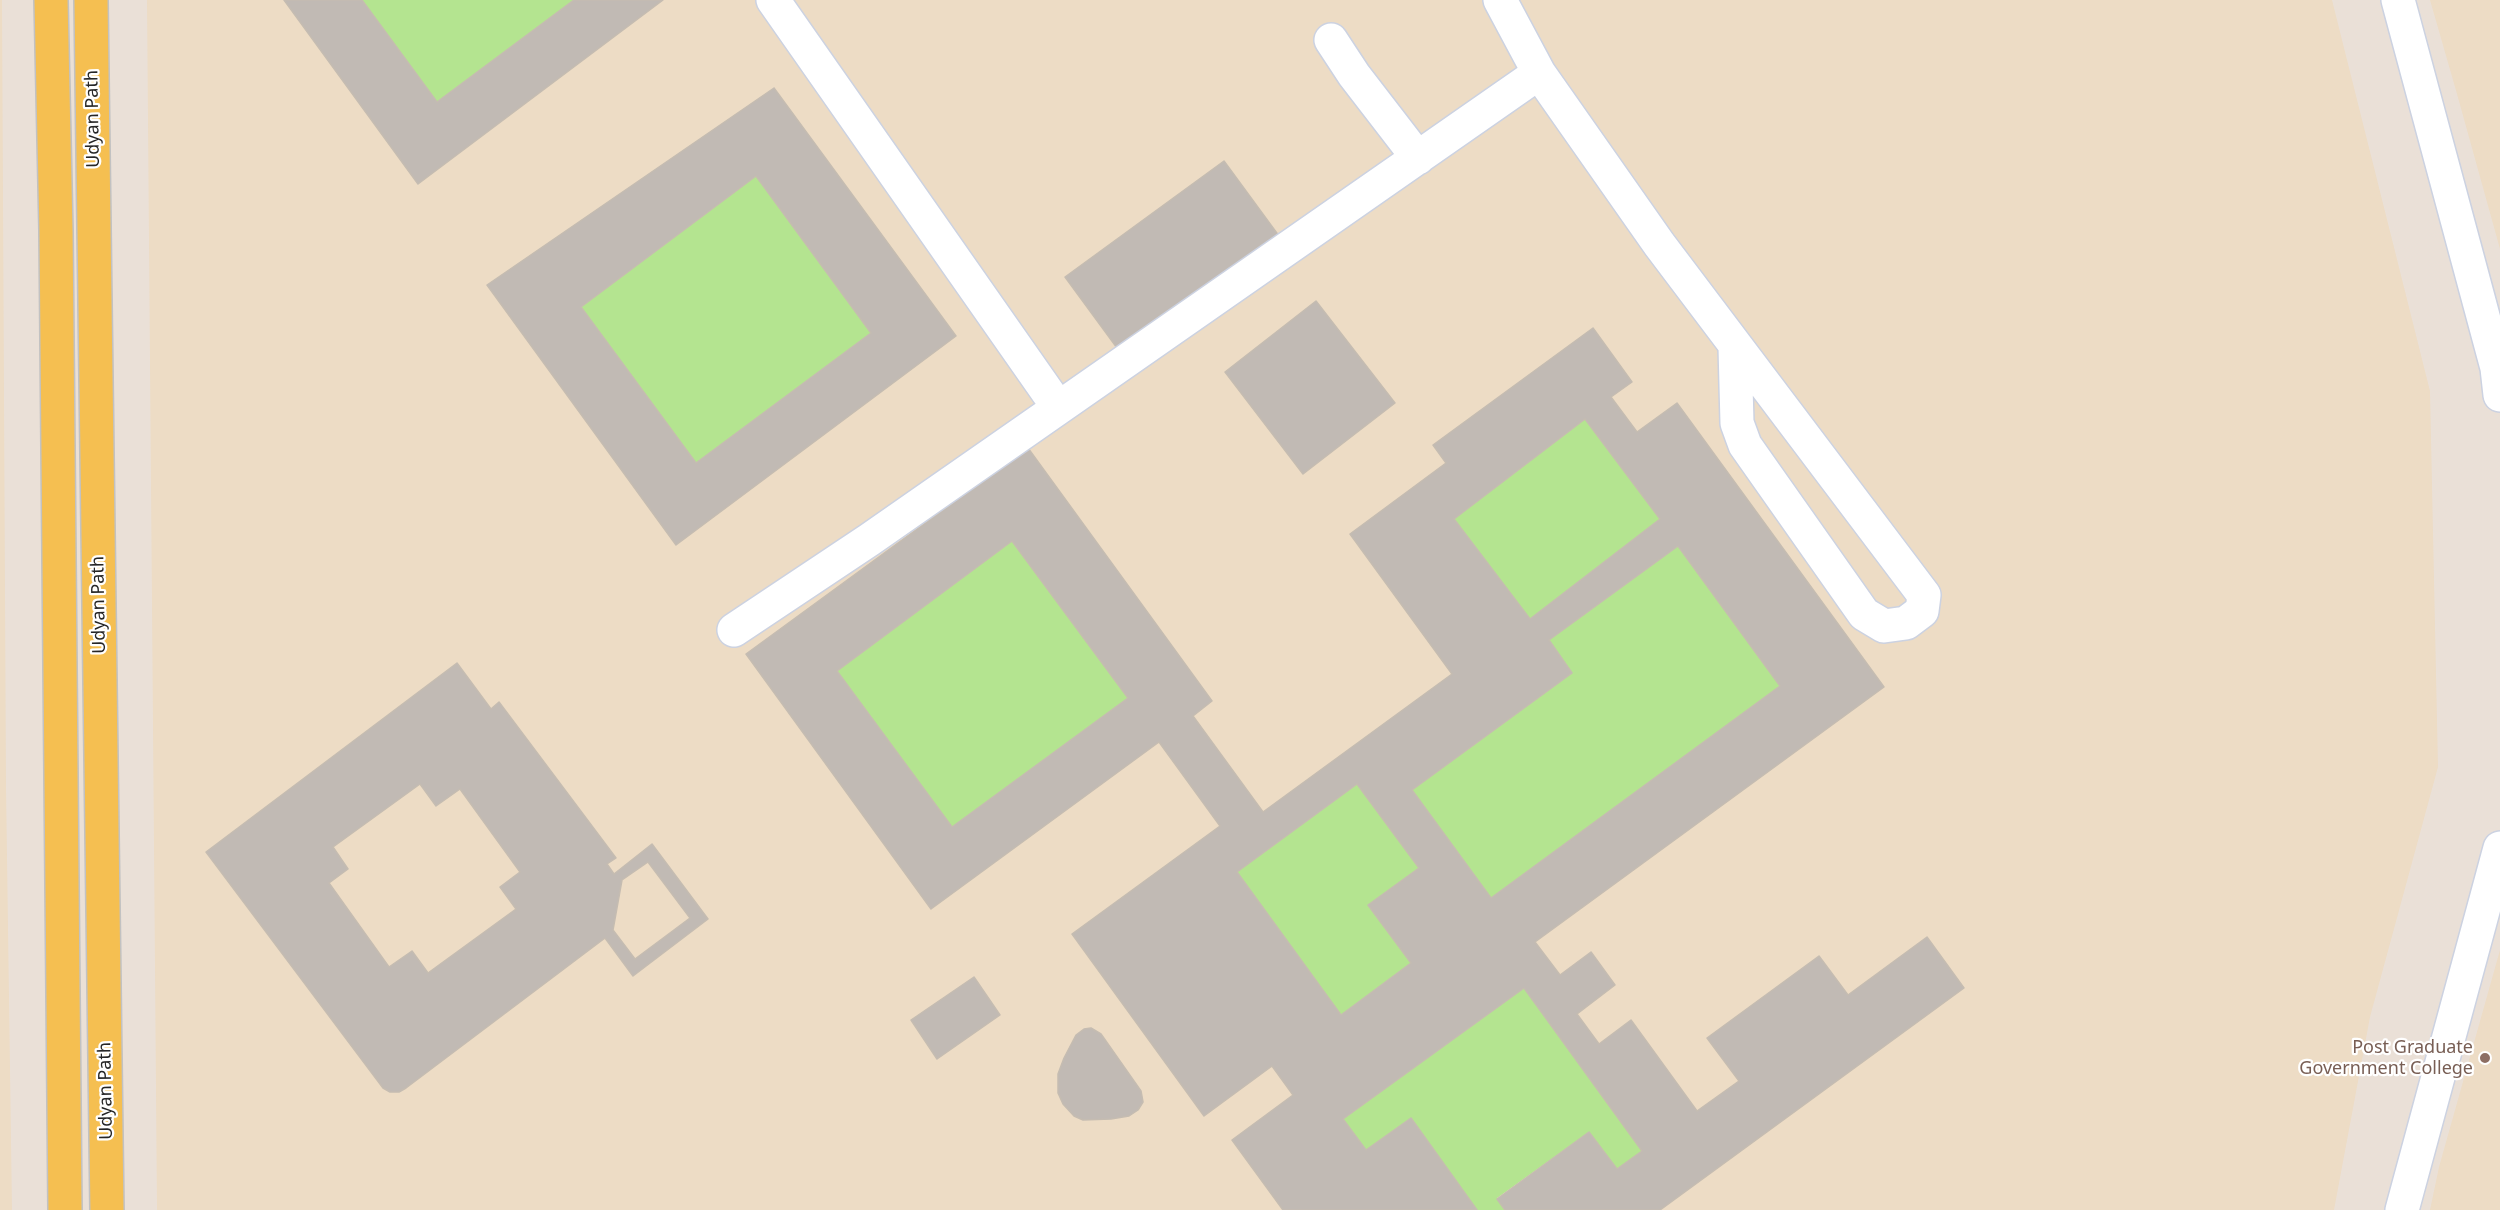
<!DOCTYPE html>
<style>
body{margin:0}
canvas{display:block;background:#eae0d7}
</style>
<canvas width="2500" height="1210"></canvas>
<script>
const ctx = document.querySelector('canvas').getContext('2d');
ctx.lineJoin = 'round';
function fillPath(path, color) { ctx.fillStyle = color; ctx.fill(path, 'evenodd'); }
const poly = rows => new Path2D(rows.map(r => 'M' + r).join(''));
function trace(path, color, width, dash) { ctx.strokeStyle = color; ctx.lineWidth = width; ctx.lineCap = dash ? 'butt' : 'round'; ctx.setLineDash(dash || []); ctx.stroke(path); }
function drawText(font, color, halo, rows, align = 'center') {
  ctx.font = font + ' "Noto Sans",sans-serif'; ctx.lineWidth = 4.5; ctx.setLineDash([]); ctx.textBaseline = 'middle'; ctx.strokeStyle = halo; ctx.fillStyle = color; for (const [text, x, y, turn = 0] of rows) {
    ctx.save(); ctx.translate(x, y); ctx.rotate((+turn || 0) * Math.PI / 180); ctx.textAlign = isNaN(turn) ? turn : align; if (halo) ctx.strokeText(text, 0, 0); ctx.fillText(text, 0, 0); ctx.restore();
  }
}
fillPath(poly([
 [0,0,2,0,6,786,12,1210,0,1210],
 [147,0,2332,0,2430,391,2438,767,2370,1017,2334,1210,157,1210],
 [2430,0,2500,0,2500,249,2457,94],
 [2500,950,2500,1210,2430,1210,2439,1167]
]), '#eddcc5');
fillPath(poly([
 [362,0,574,0,437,102],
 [756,176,871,333,696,463,581,307],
 [1585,419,1660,519,1530,619,1454,519],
 [1012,541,1128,698,952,827,837,671],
 [1678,546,1780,686,1491,898,1412,790,1572,673,1549,640],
 [1357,784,1419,868,1411,963,1341,1015,1237,872],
 [1524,988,1642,1151,1617,1169,1589,1132,1497,1198,1505,1210,1477,1210,1411,1118,1366,1150,1343,1119]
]), '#b4e490');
const building = poly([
 [284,0,362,0,437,102,574,0,663,0,418,184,284,0],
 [774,88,956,336,676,545,487,285,774,88],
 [756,176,871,333,696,463,581,307,756,176],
 [1224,161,1279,236,1120,352,1065,277,1224,161],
 [1316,301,1395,403,1303,474,1225,372,1316,301],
 [1593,328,1632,382,1611,397,1637,432,1677,403,1884,687,1535,942,1560,975,1591,952,1615,985,1577,1014,1599,1044,1631,1020,1697,1111,1739,1081,1707,1038,1819,956,1848,995,1927,937,1964,988,1660,1210,1505,1210,1497,1199,1589,1132,1617,1169,1642,1151,1524,988,1343,1119,1366,1150,1411,1118,1477,1210,1283,1210,1232,1140,1293,1095,1272,1066,1204,1116,1072,934,1220,826,1159,742,931,909,746,654,1028,448,1212,701,1193,716,1263,812,1452,674,1350,534,1446,463,1433,445,1593,328],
 [1585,419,1660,519,1530,619,1454,519,1585,419],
 [1012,541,1128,698,952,827,837,671,1012,541],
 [1678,546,1780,686,1491,898,1412,790,1572,673,1549,640,1678,546],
 [1357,784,1419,868,1368,905,1411,963,1341,1015,1237,872,1357,784],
 [457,663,491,709,499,702,616,858,607,864,614,874,652,844,708,919,633,976,605,938,406,1088,399,1092,390,1092,383,1088,206,852,457,663],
 [420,784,436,806,460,789,520,872,500,887,516,909,428,973,412,951,389,967,329,883,348,869,333,847,420,784],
 [648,862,690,918,635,959,613,930,622,880,648,862],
 [974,977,1000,1015,937,1059,911,1020,974,977],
 [1091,1028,1101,1034,1141,1091,1143,1102,1138,1110,1129,1116,1111,1119,1083,1120,1074,1116,1063,1104,1058,1093,1058,1074,1064,1058,1076,1035,1084,1029,1091,1028]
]);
fillPath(building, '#c1bab4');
trace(building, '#c5bcb1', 1.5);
const minor = poly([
 [773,0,1058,407],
 [1500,0,1539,73,1659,244,1924,595,1922,611,1906,623,1884,626,1864,614,1745,445,1737,423,1735,347],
 [2398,0,2497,368,2500,395],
 [1331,40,1354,75,1418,158],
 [734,630,869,540,1539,73],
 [2402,1210,2500,848]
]);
const major = poly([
 [51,0,56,231,65,1210],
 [91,0,107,1210]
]);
trace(minor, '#ccd2e1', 36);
trace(major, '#c2c2c2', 36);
trace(minor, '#fff', 33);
trace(major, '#f5bf51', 33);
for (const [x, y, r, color] of [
 [2485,1058,6,"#8d6e63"]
]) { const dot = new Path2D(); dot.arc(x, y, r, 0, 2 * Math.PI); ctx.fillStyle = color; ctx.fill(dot); trace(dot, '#fff', 2); }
drawText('18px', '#262626', '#fff', [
 ["Udyan Path",93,119,-91],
 ["Udyan Path",99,605,-91],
 ["Udyan Path",106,1091,-91]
]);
drawText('18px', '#785e54', '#fff', [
 ["Post Graduate",2473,1048],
 ["Government College",2473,1069]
], 'right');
</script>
